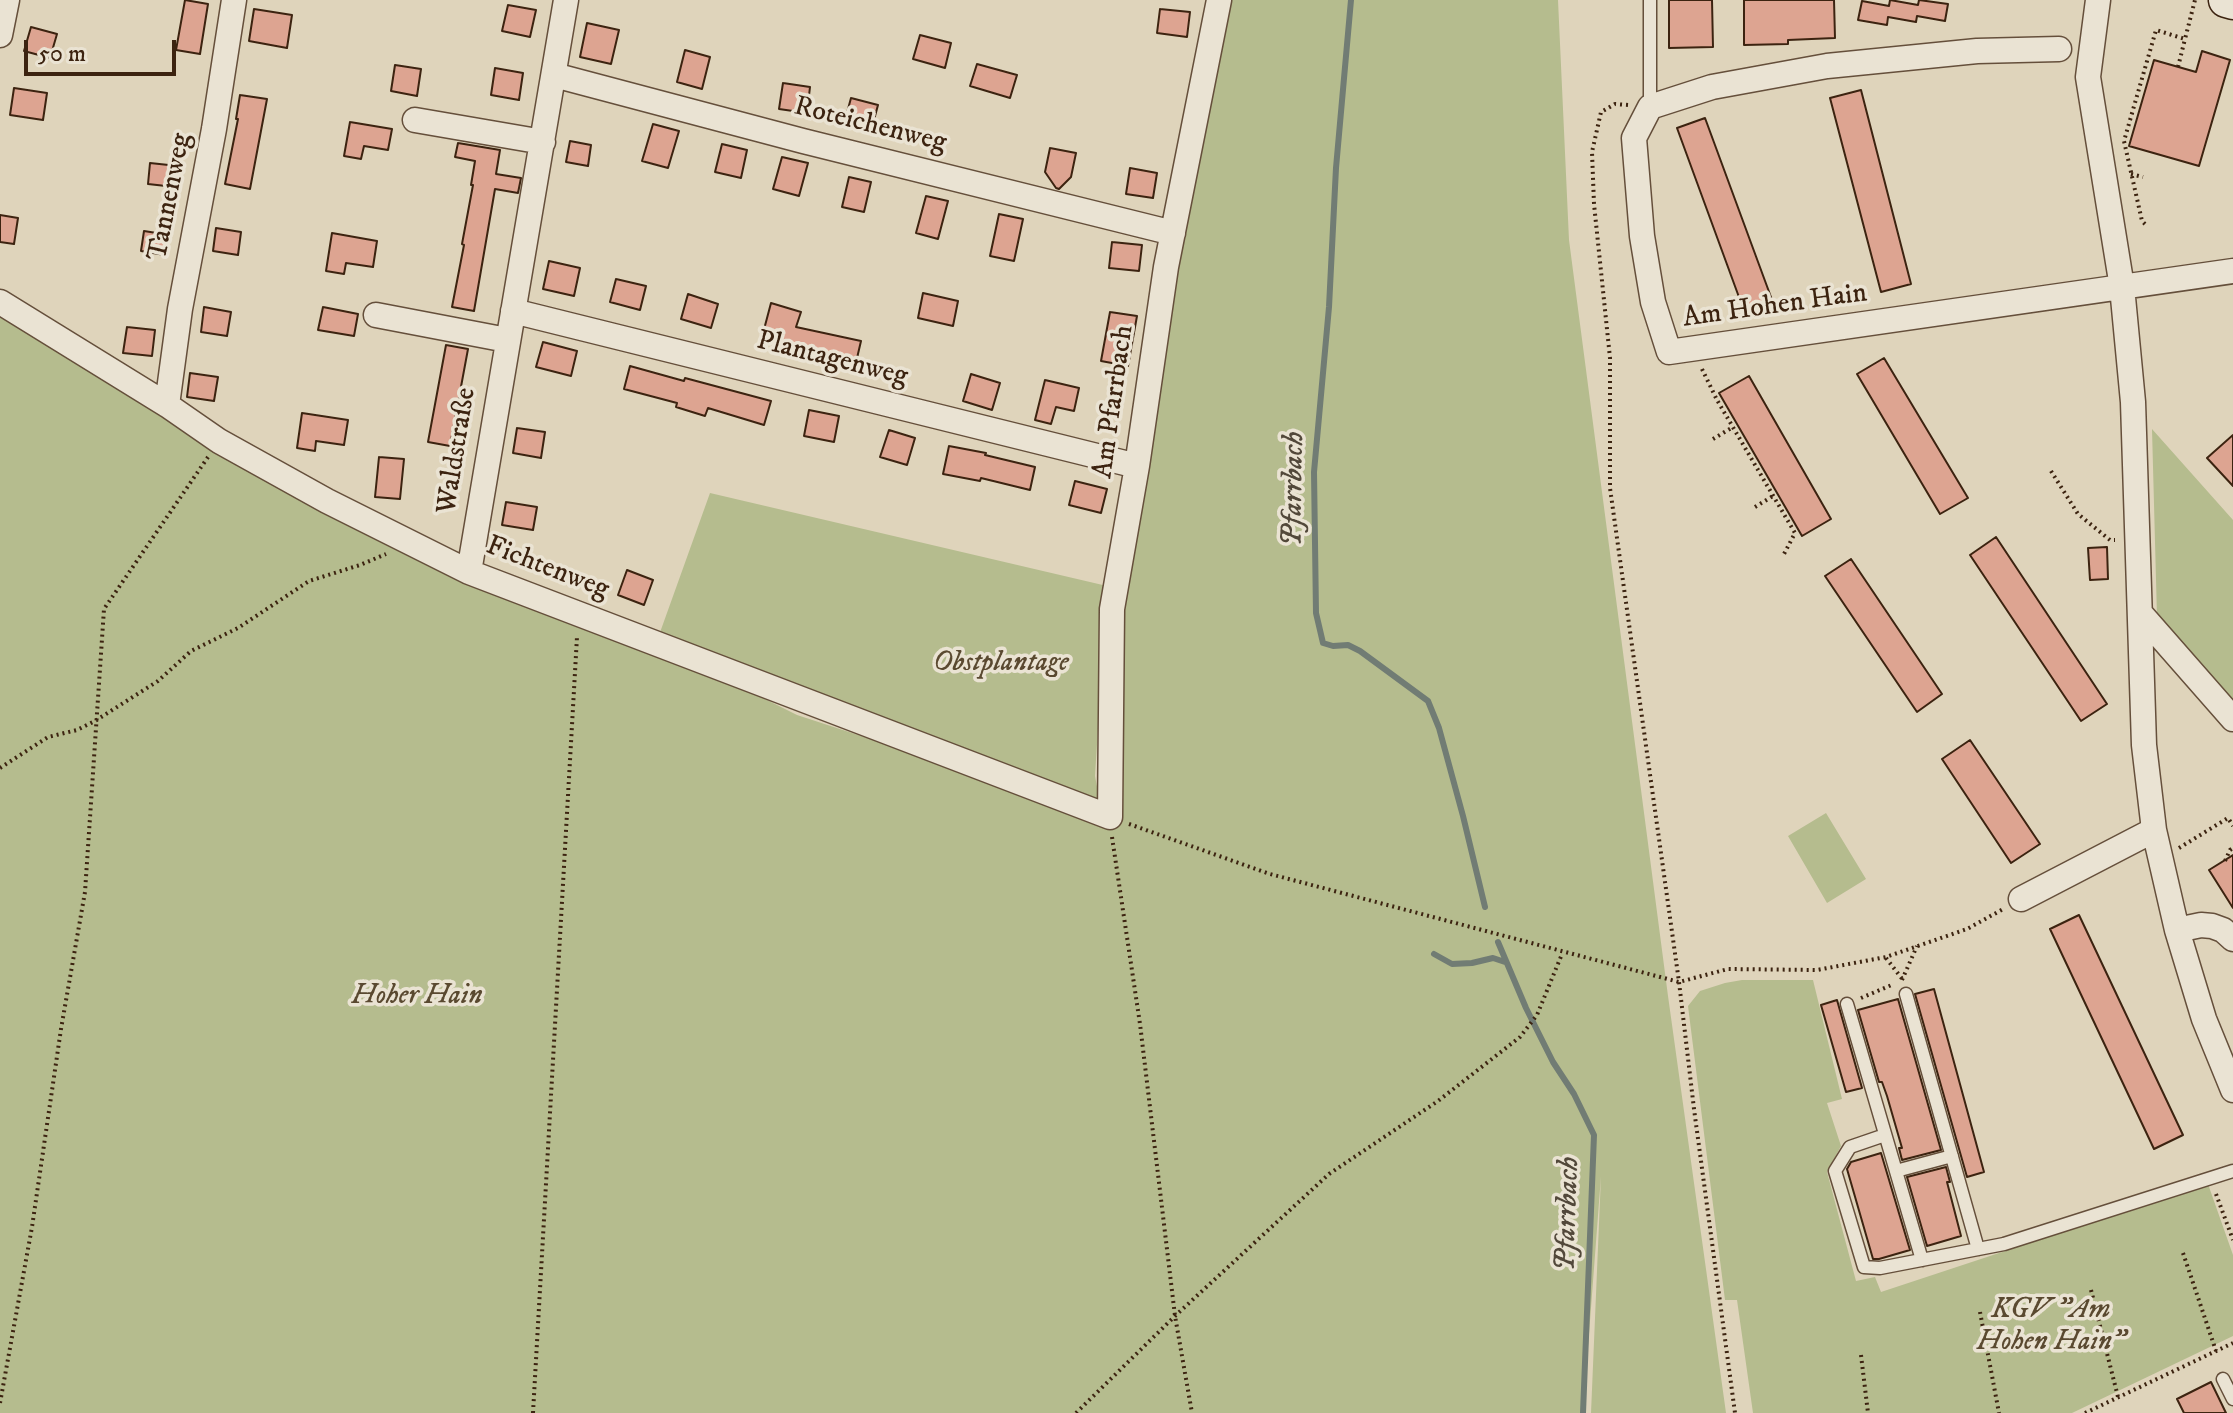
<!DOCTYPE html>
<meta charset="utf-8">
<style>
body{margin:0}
#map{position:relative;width:2233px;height:1413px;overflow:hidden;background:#dfd4bb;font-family:"IM FELL DW Pica",serif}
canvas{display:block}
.scale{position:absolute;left:24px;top:40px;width:152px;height:36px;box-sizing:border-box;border:4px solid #3c2310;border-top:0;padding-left:10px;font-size:24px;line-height:28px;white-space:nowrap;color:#3c2310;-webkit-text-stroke:6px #eae3d3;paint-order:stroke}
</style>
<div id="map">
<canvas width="2233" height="1413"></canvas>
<div class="scale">50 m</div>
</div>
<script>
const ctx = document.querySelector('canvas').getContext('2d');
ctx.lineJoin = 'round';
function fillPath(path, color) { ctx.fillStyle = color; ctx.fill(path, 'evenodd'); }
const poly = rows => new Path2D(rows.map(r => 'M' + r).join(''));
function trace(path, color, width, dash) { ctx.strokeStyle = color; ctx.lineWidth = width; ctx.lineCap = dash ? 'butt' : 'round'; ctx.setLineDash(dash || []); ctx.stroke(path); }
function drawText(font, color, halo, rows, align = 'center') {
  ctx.font = font + ' "IM FELL DW Pica",serif'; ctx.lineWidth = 7; ctx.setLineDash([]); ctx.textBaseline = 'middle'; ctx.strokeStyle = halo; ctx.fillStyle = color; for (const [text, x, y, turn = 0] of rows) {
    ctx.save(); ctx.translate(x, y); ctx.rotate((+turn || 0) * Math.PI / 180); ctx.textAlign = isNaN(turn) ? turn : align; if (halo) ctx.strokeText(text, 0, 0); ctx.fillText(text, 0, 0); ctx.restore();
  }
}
fillPath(poly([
 [1219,0,1558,0,1569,240,1668,996,1726,1413,1591,1413,1601,1176,1583,1413,0,1413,0,308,327,501,651,642,797,715,1109,817,1112,609],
 [2152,429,2233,520,2233,706,2157,617],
 [710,493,1107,586,1095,776,1101,808,658,638],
 [1826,813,1866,879,1827,903,1788,836],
 [1742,980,1813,980,1842,1099,1827,1103,1841,1146,1827,1172,1856,1281,1875,1277,1881,1292,2208,1184,2233,1255,2233,1336,2072,1413,1753,1413,1737,1300,1725,1300,1688,1006,1700,991,1725,983]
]), '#b5bc8e');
trace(poly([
 [1351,0,1336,168,1329,307,1314,472,1316,613,1323,643,1333,646,1348,645,1360,651,1428,701,1439,728,1463,816,1485,907],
 [1498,942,1526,1008,1553,1062,1574,1094,1594,1135,1583,1413],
 [1434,954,1452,964,1472,963,1493,958,1505,962]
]), '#717c74', 6);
const building = poly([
 [185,0,208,4,200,54,176,50,185,0],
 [1669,0,1712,0,1713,47,1669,48,1669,0],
 [1744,0,1834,0,1835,38,1788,40,1788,44,1744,45,1744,0],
 [1890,0,1918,5,1919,0,1948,4,1945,21,1917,16,1916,22,1888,17,1887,25,1858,20,1862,1,1889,6,1890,0],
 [508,5,536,10,530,37,502,31,508,5],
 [254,9,292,15,287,48,249,41,254,9],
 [1160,9,1190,12,1187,37,1157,33,1160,9],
 [587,23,619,30,611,64,580,57,587,23],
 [31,27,57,34,50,58,24,51,31,27],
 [920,35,951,43,945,68,913,59,920,35],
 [685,50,710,57,702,89,677,82,685,50],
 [2202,51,2230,60,2199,166,2129,146,2154,60,2196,72,2202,51],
 [977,64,1017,75,1010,98,970,86,977,64],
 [395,65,421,69,417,96,391,91,395,65],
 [495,68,523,73,519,100,491,95,495,68],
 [783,83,810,87,807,113,779,109,783,83],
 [14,88,47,93,43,120,10,115,14,88],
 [1861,90,1911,284,1881,292,1830,98,1861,90],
 [240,95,267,99,250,189,225,184,238,119,236,119,240,95],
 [851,98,878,105,871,131,844,124,851,98],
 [1705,118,1775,308,1747,319,1677,128,1705,118],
 [350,122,392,129,388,150,364,146,361,159,344,156,350,122],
 [653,124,679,131,668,168,642,161,653,124],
 [570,141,591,145,588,166,566,162,570,141],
 [458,143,500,150,496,174,521,178,518,193,495,189,474,311,452,307,464,245,462,244,473,185,471,185,475,161,455,157,458,143],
 [722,144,747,150,741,178,715,172,722,144],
 [1050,148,1076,153,1071,177,1059,189,1056,188,1045,172,1050,148],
 [782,157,808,163,799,196,773,189,782,157],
 [150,163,178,166,175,187,148,184,150,163],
 [1130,168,1157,173,1153,198,1126,194,1130,168],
 [849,177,871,182,864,212,842,207,849,177],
 [926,196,948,201,938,239,916,233,926,196],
 [999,214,1023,219,1014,261,990,256,999,214],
 [0,215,18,218,14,244,0,242,0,215],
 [216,228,241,232,238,255,213,251,216,228],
 [144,231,169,235,165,255,141,251,144,231],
 [332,233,377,241,373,267,346,263,344,274,326,271,332,233],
 [1112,242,1142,245,1139,271,1109,268,1112,242],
 [549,261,580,268,574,296,543,289,549,261],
 [616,279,646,286,640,310,610,302,616,279],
 [923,293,958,301,953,326,918,318,923,293],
 [688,294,718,304,711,328,681,319,688,294],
 [771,303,801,312,796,327,861,341,854,371,818,364,820,353,762,337,771,303],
 [204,307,231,312,227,336,201,332,204,307],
 [323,307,358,314,354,336,318,330,323,307],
 [1110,312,1137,316,1128,366,1101,361,1110,312],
 [127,327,155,330,152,356,123,353,127,327],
 [543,342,577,351,571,376,536,367,543,342],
 [446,345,468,349,450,446,428,442,446,345],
 [1884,358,1968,498,1940,514,1857,374,1884,358],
 [630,366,684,381,685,378,771,401,764,425,708,408,705,416,676,407,677,403,624,389,630,366],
 [190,373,218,377,214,401,187,397,190,373],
 [971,374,1000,383,992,410,963,401,971,374],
 [1749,376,1831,519,1802,536,1719,393,1749,376],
 [1045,380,1079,388,1074,411,1056,407,1051,424,1035,420,1045,380],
 [809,410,839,416,834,442,804,436,809,410],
 [302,413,348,420,344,445,316,441,315,451,297,448,302,413],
 [517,428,545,432,541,458,513,453,517,428],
 [889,430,915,438,907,465,880,457,889,430],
 [2233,435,2233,486,2207,458,2233,435],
 [949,446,986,453,985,455,1035,467,1030,490,981,478,980,481,943,474,949,446],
 [379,457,404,459,400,499,375,497,379,457],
 [1075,481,1107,489,1101,513,1069,505,1075,481],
 [506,502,537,507,533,530,502,525,506,502],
 [1996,537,2107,704,2081,721,1970,555,1996,537],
 [2107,547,2108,579,2090,580,2088,548,2107,547],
 [1851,559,1942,694,1917,712,1825,576,1851,559],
 [627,570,653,580,644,605,618,595,627,570],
 [1970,740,2040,844,2011,863,1942,759,1970,740],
 [2233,855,2233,908,2209,870,2233,855],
 [2079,915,2183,1135,2154,1149,2050,929,2079,915],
 [1934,989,1984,1172,1967,1177,1915,994,1934,989],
 [1898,999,1941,1150,1902,1160,1899,1148,1902,1148,1887,1096,1882,1082,1879,1082,1858,1010,1898,999],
 [1837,1000,1862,1088,1846,1092,1821,1005,1837,1000],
 [1881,1153,1910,1250,1879,1259,1873,1259,1847,1169,1851,1162,1881,1153],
 [1946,1167,1950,1182,1947,1182,1961,1236,1927,1246,1907,1177,1946,1167],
 [2211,1382,2226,1413,2184,1413,2177,1399,2211,1382]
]);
fillPath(building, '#dda491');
trace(building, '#3c2310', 2);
const service = poly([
 [1650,0,1650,107],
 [1906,994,1978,1249],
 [1847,1004,1922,1260],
 [1885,1135,1850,1147,1835,1171,1864,1267,1880,1268,2004,1244,2233,1171],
 [1896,1171,1952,1156],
 [2223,1379,2233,1399]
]);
const minor = poly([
 [2098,0,2088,77,2122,287,2133,402,2144,745,2154,830,2177,930,2204,1019,2233,1090],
 [0,35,7,0],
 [2059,49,1977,51,1827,66,1712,87,1650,107,1634,138,1642,236,1653,302,1669,352,2233,271],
 [554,75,803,141,1173,233],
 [415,120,543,142],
 [0,302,167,405,219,441,327,501,469,572,1110,817,1112,609,1137,466,1166,267,1219,0],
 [513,311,1137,466],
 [376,315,507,340],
 [167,405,180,309,214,129,234,0],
 [469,572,566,0],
 [2140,613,2233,719],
 [2021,899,2154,830],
 [2177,930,2201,925,2212,926,2223,930,2233,939]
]);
const secondary = poly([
 [2226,0,2233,2]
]);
trace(service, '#654f3b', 15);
trace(minor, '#654f3b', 27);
trace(secondary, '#3c2310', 37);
trace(poly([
 [2178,67,2185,39],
 [1628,105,1615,104,1601,112,1592,152,1594,204,1610,358,1610,488,1679,982,1694,1109,1735,1413],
 [2131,174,2143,177],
 [2145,224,2142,221,2124,141,2156,30,2185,39,2195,0],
 [1702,369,1717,400,1795,533,1784,554],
 [1713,439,1733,427],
 [2051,471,2078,514,2110,540,2115,540],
 [1755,507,1773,496],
 [0,768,48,737,77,730,95,721,158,681,191,651,238,628,309,581,360,565,386,554],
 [1129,824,1270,874,1679,982,1728,969,1817,970,1886,957,1967,929,2005,908],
 [1112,837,1140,1024,1175,1316,1192,1413],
 [2179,848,2228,818,2233,826],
 [2225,861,2230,850,2233,848],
 [1886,958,1903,980],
 [1902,980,1917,946],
 [1861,998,1894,984],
 [2216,1194,2233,1240],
 [2183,1253,2216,1351],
 [2091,1290,2118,1397],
 [1980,1312,1999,1413],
 [1861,1355,1868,1413],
 [0,1403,32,1227,61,1029,85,892,104,609,208,457],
 [533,1413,577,637],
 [1076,1413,1175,1316,1329,1174,1438,1101,1520,1037,1537,1015,1562,954],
 [2085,1413,2233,1343]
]), '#3c2310', 4, [2, 4]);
trace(service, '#eae3d3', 12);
trace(minor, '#eae3d3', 24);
trace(secondary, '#eae3d3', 34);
drawText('28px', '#3c2310', '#eae3d3', [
 ["Roteichenweg",870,126,14],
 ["Tannenweg",171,197,-79],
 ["Am Hohen Hain",1775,307,-8],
 ["Plantagenweg",832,360,14],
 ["Am Pfarrbach",1115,402,-82],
 ["Waldstraße",458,451,-81],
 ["Fichtenweg",547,569,21]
]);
drawText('italic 28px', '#5a4930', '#eae3d3', [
 ["Obstplantage",1001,664],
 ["Hoher Hain",417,997],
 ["KGV \"Am",2051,1311],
 ["Hohen Hain\"",2051,1343]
]);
drawText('italic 30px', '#52483a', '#eae3d3', [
 ["Pfarrbach",1295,489,-89],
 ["Pfarrbach",1569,1214,-88]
]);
</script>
